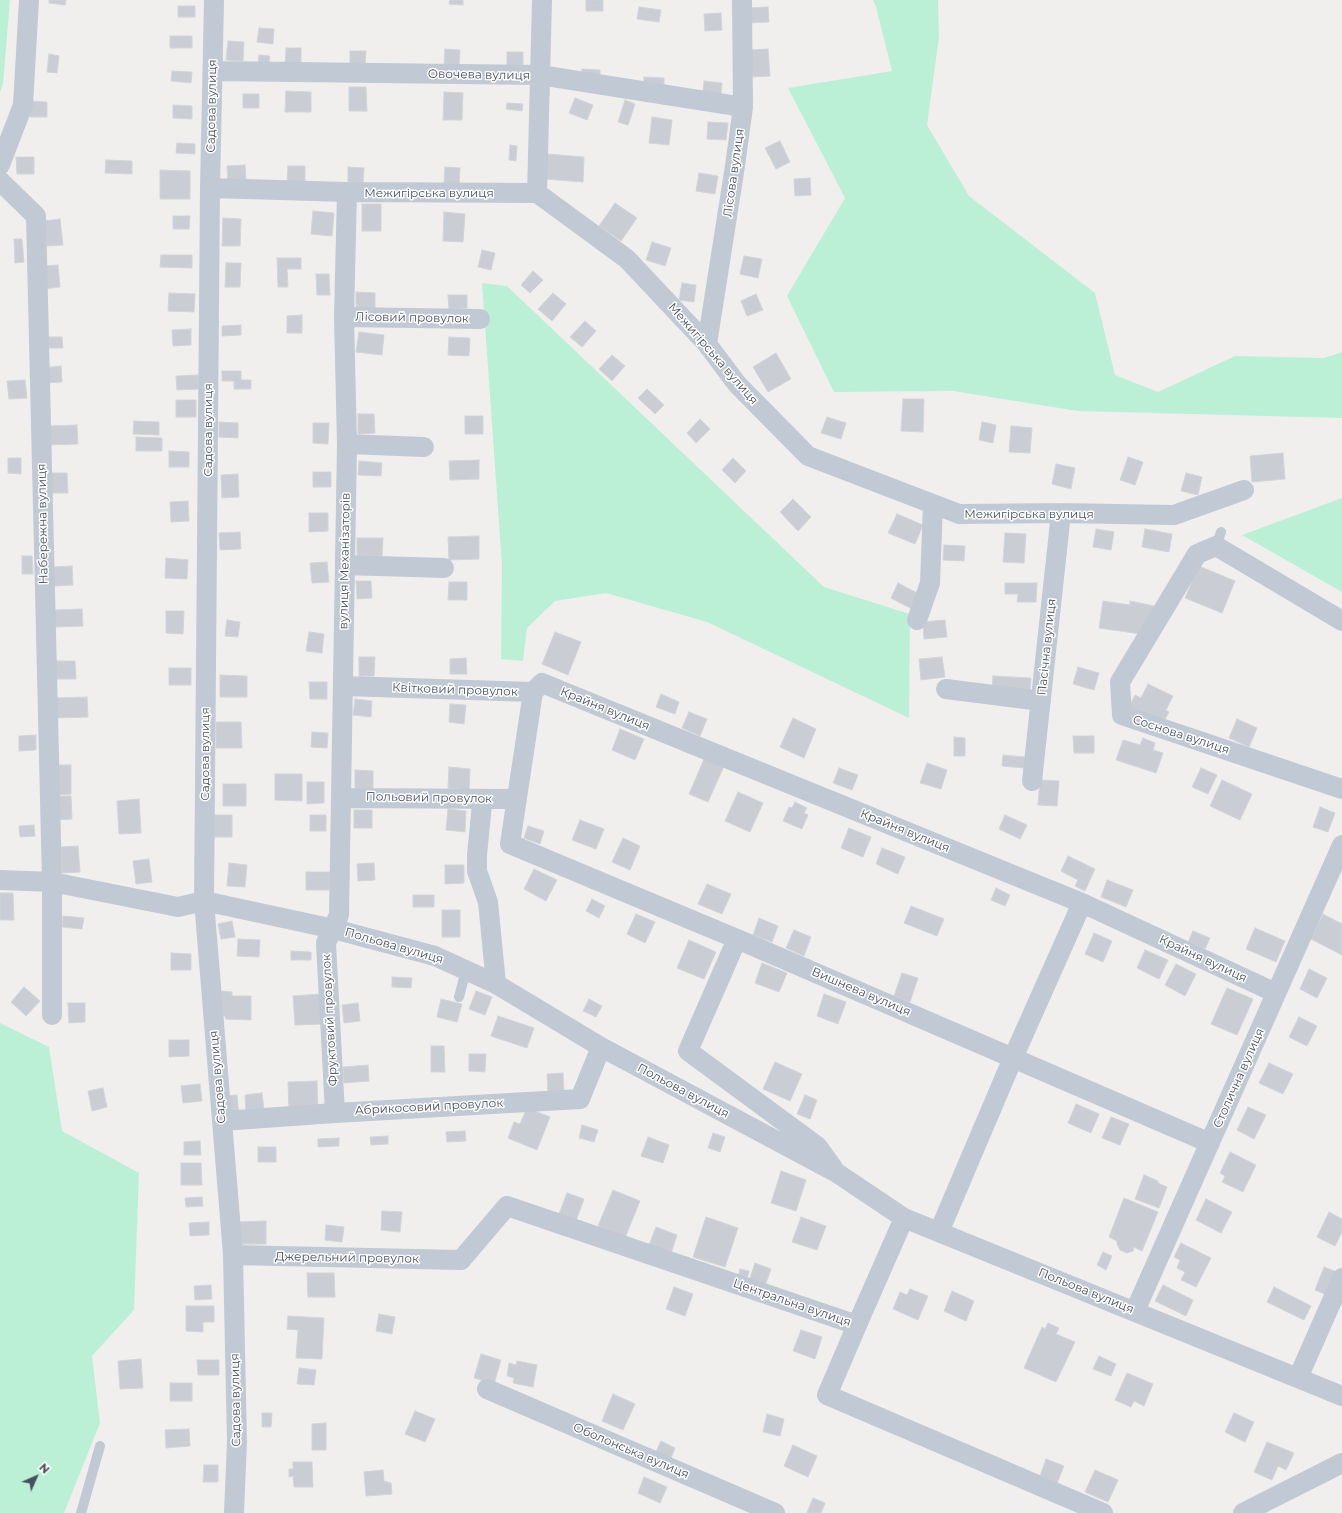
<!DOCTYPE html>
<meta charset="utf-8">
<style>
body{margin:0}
#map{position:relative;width:1342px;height:1513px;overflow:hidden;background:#f1efee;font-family:Montserrat,sans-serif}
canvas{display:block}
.north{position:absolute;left:16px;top:1457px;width:40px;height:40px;-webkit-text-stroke:3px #fff;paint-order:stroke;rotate:45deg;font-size:11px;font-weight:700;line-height:16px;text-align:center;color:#464f5d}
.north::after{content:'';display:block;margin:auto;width:14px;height:18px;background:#464f5d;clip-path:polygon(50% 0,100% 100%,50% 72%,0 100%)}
</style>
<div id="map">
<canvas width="1342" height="1513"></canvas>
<div class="north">N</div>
</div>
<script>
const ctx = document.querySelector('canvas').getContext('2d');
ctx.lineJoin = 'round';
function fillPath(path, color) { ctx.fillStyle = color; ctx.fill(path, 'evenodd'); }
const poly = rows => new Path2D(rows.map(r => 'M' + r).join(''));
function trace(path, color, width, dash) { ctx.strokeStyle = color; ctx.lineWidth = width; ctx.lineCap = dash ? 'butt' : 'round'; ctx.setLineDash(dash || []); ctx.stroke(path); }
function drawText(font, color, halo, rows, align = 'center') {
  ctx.font = font + ' Montserrat,sans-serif'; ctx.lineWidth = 3; ctx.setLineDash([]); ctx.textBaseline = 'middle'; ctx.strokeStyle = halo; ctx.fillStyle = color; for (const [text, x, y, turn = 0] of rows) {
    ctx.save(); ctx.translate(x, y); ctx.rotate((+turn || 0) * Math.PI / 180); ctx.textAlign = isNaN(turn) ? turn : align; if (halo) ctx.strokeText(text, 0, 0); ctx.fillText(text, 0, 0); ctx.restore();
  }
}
fillPath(poly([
 [0,0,10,0,3,84,0,92],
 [873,0,938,0,939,37,927,125,969,196,1095,293,1115,375,1158,392,1235,356,1324,358,1342,352,1342,418,1078,411,953,391,834,392,787,296,845,198,788,88,892,71,876,7],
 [482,283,507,286,824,587,910,614,909,718,707,622,606,593,555,601,527,628,523,661,501,659,502,565],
 [1342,498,1342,592,1242,535],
 [0,1023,49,1047,62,1131,139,1173,134,1310,92,1356,100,1423,64,1513,0,1513]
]), '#bbf0d6');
const building = poly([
 [49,0,66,0,65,5,49,3,49,0],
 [450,0,463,0,463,5,449,4,450,0],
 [586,0,603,0,603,11,586,11,586,0],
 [178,6,195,6,195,17,178,17,178,6],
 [639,7,661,10,659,22,637,19,639,7],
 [768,7,769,22,749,23,748,8,768,7],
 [721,13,722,30,705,31,704,14,721,13],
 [259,28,274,29,273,44,257,42,259,28],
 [170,36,192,36,192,48,170,48,170,36],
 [228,41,244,42,243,61,226,60,228,41],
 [286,48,301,48,301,67,285,67,286,48],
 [445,49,460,50,459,67,444,66,445,49],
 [768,49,770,76,752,77,750,50,768,49],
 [350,51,366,51,365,66,350,65,350,51],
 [507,52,523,52,523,68,507,67,507,52],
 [49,54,59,56,57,73,47,72,49,54],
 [259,55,270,56,268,71,257,70,259,55],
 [582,69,600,70,600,81,582,80,582,69],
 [172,71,192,72,191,83,171,81,172,71],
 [644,77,664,78,664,88,644,87,644,77],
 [704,81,722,83,721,94,703,92,704,81],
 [349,87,366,87,367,111,349,111,349,87],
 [286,91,311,92,311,112,285,112,286,91],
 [444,92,463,93,462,120,443,120,444,92],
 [243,94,259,94,259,108,243,108,243,94],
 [575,98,593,105,587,120,569,113,575,98],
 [625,100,635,104,628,125,618,122,625,100],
 [30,101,47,102,47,117,30,117,30,101],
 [507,103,523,104,522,111,506,109,507,103],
 [173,105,192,106,192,119,173,118,173,105],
 [652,117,672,120,669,145,649,143,652,117],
 [708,122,728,123,726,140,707,139,708,122],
 [780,141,790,162,776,169,765,148,780,141],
 [177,143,195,144,195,154,176,153,177,143],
 [510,145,517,146,516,161,509,160,510,145],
 [547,154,584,157,583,182,545,179,547,154],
 [16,157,34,157,34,174,17,174,16,157],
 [106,160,132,161,132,174,105,173,106,160],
 [245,165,246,182,228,184,227,166,245,165],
 [288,166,305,166,305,184,287,183,288,166],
 [348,167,364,168,363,183,348,182,348,167],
 [445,167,460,168,459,185,444,184,445,167],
 [160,170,190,171,190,199,160,199,160,170],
 [699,173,718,176,715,194,696,191,699,173],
 [810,178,811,195,795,196,794,179,810,178],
 [615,203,637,218,621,241,599,226,615,203],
 [362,204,381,204,381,231,362,231,362,204],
 [313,211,334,213,332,236,311,234,313,211],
 [444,212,465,214,463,242,443,241,444,212],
 [173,216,190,216,189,229,173,229,173,216],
 [223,218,241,219,240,246,222,246,223,218],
 [60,219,63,245,47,246,46,232,42,221,60,219],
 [14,239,22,239,24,262,15,263,14,239],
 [652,242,671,248,665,266,646,260,652,242],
 [482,250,495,253,491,270,478,267,482,250],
 [161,255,192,255,192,268,160,267,161,255],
 [744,256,762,259,758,278,740,274,744,256],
 [277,258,301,258,301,269,287,269,288,287,278,287,277,258],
 [226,263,241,263,240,287,225,287,226,263],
 [58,265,60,287,43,289,41,266,58,265],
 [533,271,543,280,530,293,521,285,533,271],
 [316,274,329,274,330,295,317,295,316,274],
 [682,283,696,285,694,302,679,300,682,283],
 [356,292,375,293,375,309,356,309,356,292],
 [169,293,195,294,194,312,168,311,169,293],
 [553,293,566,304,552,321,538,309,553,293],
 [756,294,763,310,747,316,741,301,756,294],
 [448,295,467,295,467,308,449,309,448,295],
 [302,315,302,333,287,333,287,316,302,315],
 [585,321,596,331,582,347,570,337,585,321],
 [241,325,241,335,222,336,222,326,241,325],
 [191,329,191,345,173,346,172,330,191,329],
 [359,332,384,335,382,355,356,352,359,332],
 [45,337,62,337,63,348,45,348,45,337],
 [449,337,470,338,469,356,448,355,449,337],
 [776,353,791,379,768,392,753,367,776,353],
 [612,355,625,366,612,381,599,369,612,355],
 [61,366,62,382,45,383,44,368,61,366],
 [222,371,241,371,241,380,251,380,251,389,234,389,234,381,222,381,222,371],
 [198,375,199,389,177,390,176,376,198,375],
 [25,380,27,398,9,399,7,381,25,380],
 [647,389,664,405,655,414,638,398,647,389],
 [903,399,924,399,923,432,901,431,903,399],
 [176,400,196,400,196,417,176,417,176,400],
 [358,414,374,414,375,433,358,434,358,414],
 [465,416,483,416,483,434,465,434,465,416],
 [827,417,846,423,841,439,821,433,827,417],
 [700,419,710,429,696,443,687,433,700,419],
 [134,421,159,422,159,435,133,434,134,421],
 [219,422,238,423,238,438,219,437,219,422],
 [982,422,996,425,993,443,979,440,982,422],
 [313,423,329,423,328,444,313,443,313,423],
 [77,425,78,444,49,445,49,426,77,425],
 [1011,426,1032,428,1030,453,1009,452,1011,426],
 [136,437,162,438,162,451,136,451,136,437],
 [169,451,189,452,189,467,169,467,169,451],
 [1283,453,1285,479,1252,482,1250,456,1283,453],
 [1128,457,1143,462,1135,485,1120,480,1128,457],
 [8,458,21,458,21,474,8,473,8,458],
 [733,458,746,471,735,483,722,470,733,458],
 [479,460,479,479,450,480,449,461,479,460],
 [359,461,382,463,381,476,358,475,359,461],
 [1056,464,1075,468,1071,489,1052,484,1056,464],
 [313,472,331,472,331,487,313,487,313,472],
 [50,473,67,473,68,493,51,493,50,473],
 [1186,473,1202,477,1198,495,1181,491,1186,473],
 [238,474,239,497,222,498,221,475,238,474],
 [793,499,811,517,798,531,780,512,793,499],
 [188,501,189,521,171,522,170,502,188,501],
 [309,513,328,513,328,531,309,532,309,513],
 [897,514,923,525,915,544,888,533,897,514],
 [1096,529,1114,532,1111,550,1093,547,1096,529],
 [1145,529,1172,534,1169,552,1142,547,1145,529],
 [240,532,241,549,220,550,219,533,240,532],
 [1005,533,1026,534,1024,563,1003,562,1005,533],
 [479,536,479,559,449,560,448,537,479,536],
 [357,538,383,538,382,556,357,556,357,538],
 [944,545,965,546,964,561,943,560,944,545],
 [22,556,32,556,33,574,22,574,22,556],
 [166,558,188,560,187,579,165,578,166,558],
 [327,562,329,582,312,583,310,563,327,562],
 [72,566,73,585,54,586,53,567,72,566],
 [1199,566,1235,581,1222,613,1185,598,1199,566],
 [356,581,371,581,372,598,357,599,356,581],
 [449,582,467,582,467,600,448,600,449,582],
 [898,583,919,594,912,609,891,598,898,583],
 [1005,583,1037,583,1036,602,1017,602,1018,594,1005,594,1005,583],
 [1103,601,1130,605,1130,601,1154,606,1141,634,1099,628,1103,601],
 [82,609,83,626,54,627,54,610,82,609],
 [166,611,184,611,183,634,166,633,166,611],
 [227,620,240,622,238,637,225,636,227,620],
 [945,620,947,637,924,639,923,622,945,620],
 [309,632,324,634,322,653,306,651,309,632],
 [555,632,581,642,568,675,542,664,555,632],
 [359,657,375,657,374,676,359,676,359,657],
 [942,657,945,677,921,680,919,659,942,657],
 [466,658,467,674,450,674,450,659,466,658],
 [56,661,75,661,76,679,57,679,56,661],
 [1078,667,1099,673,1094,690,1073,684,1078,667],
 [169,668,191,668,191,685,169,685,169,668],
 [220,675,247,676,247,697,220,697,220,675],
 [993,676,1031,678,1030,692,992,689,993,676],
 [309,682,327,682,327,699,310,699,309,682],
 [1148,684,1173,696,1166,710,1169,712,1162,725,1128,709,1135,695,1141,698,1148,684],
 [661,694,679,702,675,714,656,707,661,694],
 [87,697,88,717,55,718,54,698,87,697],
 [355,699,372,701,371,717,353,715,355,699],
 [450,704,466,705,464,724,449,722,450,704],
 [689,712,707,719,700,736,682,728,689,712],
 [793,718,816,729,804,758,780,747,793,718],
 [1237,719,1257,728,1249,747,1229,738,1237,719],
 [216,722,241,722,242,748,216,748,216,722],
 [620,729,644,739,635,760,612,750,620,729],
 [312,732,328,733,327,748,311,747,312,732],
 [36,735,36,750,19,751,19,736,36,735],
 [1073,736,1094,736,1094,753,1074,753,1073,736],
 [954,737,965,738,965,756,954,756,954,737],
 [1143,738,1155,743,1153,750,1163,753,1156,773,1116,760,1123,740,1140,745,1143,738],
 [1003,755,1025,757,1024,768,1002,766,1003,755],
 [705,757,724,766,708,802,689,794,705,757],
 [927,763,947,770,941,789,920,783,927,763],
 [54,765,71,765,71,794,54,795,54,765],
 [449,767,470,769,469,790,448,788,449,767],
 [839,768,858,775,852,790,833,783,839,768],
 [1201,768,1217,775,1208,794,1192,787,1201,768],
 [355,770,373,771,373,789,355,789,355,770],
 [275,774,302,774,302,801,275,800,275,774],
 [1040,780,1059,781,1057,806,1038,805,1040,780],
 [1222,780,1252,794,1240,820,1210,806,1222,780],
 [307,782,324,782,324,803,307,804,307,782],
 [223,784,246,784,246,806,223,806,223,784],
 [738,792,763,803,750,832,725,821,738,792],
 [54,796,71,796,72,819,55,820,54,796],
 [139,799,141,833,119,834,117,801,139,799],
 [795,802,807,808,804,813,808,815,802,829,783,821,789,807,792,808,795,802],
 [1320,807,1335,813,1328,832,1313,827,1320,807],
 [448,809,466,811,465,832,446,830,448,809],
 [354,810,372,810,372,828,354,828,354,810],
 [214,815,232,815,232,837,214,837,214,815],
 [310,815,326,815,326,831,310,831,310,815],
 [1005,815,1027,825,1020,839,999,829,1005,815],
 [580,820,604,829,596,849,572,840,580,820],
 [34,825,35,836,20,837,19,826,34,825],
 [528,826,544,831,540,844,524,838,528,826],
 [849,828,871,837,863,857,841,848,849,828],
 [623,838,640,846,630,870,612,862,623,838],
 [78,846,80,872,62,873,61,847,78,846],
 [882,848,905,857,898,874,876,864,882,848],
 [1068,856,1095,869,1085,891,1075,886,1078,880,1061,871,1068,856],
 [149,859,152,882,136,884,133,861,149,859],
 [229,863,247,865,245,887,227,886,229,863],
 [374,863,375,880,358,881,357,864,374,863],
 [445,865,464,865,464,883,445,884,445,865],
 [534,869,557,880,546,901,524,889,534,869],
 [306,872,330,872,329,890,306,890,306,872],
 [1107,880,1133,890,1126,907,1101,897,1107,880],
 [707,884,731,894,722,914,698,904,707,884],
 [996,888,1010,895,1005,906,991,900,996,888],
 [0,893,13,893,14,920,0,920,0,893],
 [413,895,434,895,434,907,413,907,413,895],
 [592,899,605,906,599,918,586,911,592,899],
 [911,906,944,919,937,936,904,923,911,906],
 [442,910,460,910,460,937,442,937,442,910],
 [636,914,655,922,645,943,627,934,636,914],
 [1323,914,1342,924,1342,955,1311,939,1323,914],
 [63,916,84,918,82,929,62,927,63,916],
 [759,918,778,926,772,942,753,935,759,918],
 [232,921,235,937,221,939,218,924,232,921],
 [1255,928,1285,941,1276,962,1246,949,1255,928],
 [794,930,811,937,804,956,786,948,794,930],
 [1193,931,1210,938,1205,949,1188,942,1193,931],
 [1094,933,1112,941,1103,962,1085,954,1094,933],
 [238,939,260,940,259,957,237,956,238,939],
 [689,940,716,952,704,979,677,968,689,940],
 [1145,950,1168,960,1159,979,1137,968,1145,950],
 [291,951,311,952,311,960,291,960,291,951],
 [171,953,191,954,191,970,171,970,171,953],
 [762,963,787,973,779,992,755,983,762,963],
 [1176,964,1196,974,1185,996,1165,985,1176,964],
 [1309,969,1327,978,1317,998,1300,989,1309,969],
 [902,973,918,978,910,1002,894,996,902,973],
 [392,977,412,978,411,988,392,987,392,977],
 [24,987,40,1001,26,1016,11,1002,24,987],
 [1227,988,1253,999,1237,1035,1211,1024,1227,988],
 [221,991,232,992,232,996,251,996,251,1020,226,1019,225,1016,221,1016,221,991],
 [476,991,492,997,485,1015,469,1009,476,991],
 [321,994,323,1024,295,1025,293,996,321,994],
 [824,994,846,1002,838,1024,817,1016,824,994],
 [441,999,462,1004,457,1022,437,1017,441,999],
 [589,999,602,1006,596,1017,583,1011,589,999],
 [68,1003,85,1003,85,1022,69,1023,68,1003],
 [358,1003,360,1021,344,1023,342,1005,358,1003],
 [498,1016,534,1028,527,1048,491,1036,498,1016],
 [1299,1017,1317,1026,1307,1046,1289,1037,1299,1017],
 [169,1040,189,1040,189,1056,169,1057,169,1040],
 [431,1046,444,1046,445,1072,431,1072,431,1046],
 [469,1054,486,1054,485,1072,469,1071,469,1054],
 [775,1062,802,1074,790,1101,763,1089,775,1062],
 [1269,1063,1293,1074,1283,1094,1259,1083,1269,1063],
 [368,1065,369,1081,344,1083,343,1067,368,1065],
 [563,1073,564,1092,548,1093,547,1074,563,1073],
 [317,1081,318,1110,289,1111,288,1082,317,1081],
 [200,1084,202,1101,183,1103,181,1086,200,1084],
 [103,1088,107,1107,92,1111,88,1091,103,1088],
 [262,1093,264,1110,246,1112,245,1095,262,1093],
 [237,1095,239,1118,228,1119,226,1096,237,1095],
 [805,1095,817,1100,810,1119,797,1114,805,1095],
 [1076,1104,1099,1114,1091,1133,1068,1123,1076,1104],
 [1248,1107,1266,1115,1254,1139,1237,1130,1248,1107],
 [527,1108,550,1117,537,1150,508,1138,514,1122,520,1124,527,1108],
 [1111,1117,1129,1124,1120,1145,1102,1138,1111,1117],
 [582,1125,598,1130,594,1142,579,1138,582,1125],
 [465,1131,466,1141,447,1142,446,1132,465,1131],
 [713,1133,725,1137,720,1152,708,1148,713,1133],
 [388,1136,388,1144,371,1145,370,1137,388,1136],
 [648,1137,669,1145,663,1163,641,1156,648,1137],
 [339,1138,339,1146,318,1147,318,1139,339,1138],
 [200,1141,201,1155,184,1155,184,1142,200,1141],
 [258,1147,276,1147,276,1162,258,1162,258,1147],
 [1230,1152,1256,1165,1243,1192,1222,1182,1225,1176,1220,1173,1230,1152],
 [181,1163,201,1163,202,1185,181,1185,181,1163],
 [781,1171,806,1180,796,1211,771,1203,781,1171],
 [1144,1175,1158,1181,1158,1183,1167,1187,1159,1208,1135,1199,1144,1175],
 [613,1190,640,1201,625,1238,598,1226,613,1190],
 [567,1193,584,1199,576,1221,559,1214,567,1193],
 [202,1197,203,1206,186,1207,185,1198,202,1197],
 [1124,1198,1158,1212,1142,1251,1134,1247,1133,1251,1127,1253,1120,1250,1117,1244,1117,1241,1109,1237,1124,1198],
 [1206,1199,1232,1212,1221,1233,1196,1220,1206,1199],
 [382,1211,402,1212,400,1232,381,1230,382,1211],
 [1329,1212,1342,1219,1342,1232,1335,1246,1317,1237,1329,1212],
 [706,1217,738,1228,725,1267,693,1257,706,1217],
 [801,1217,826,1226,817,1250,792,1242,801,1217],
 [266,1221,266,1244,239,1244,238,1222,266,1221],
 [209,1222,209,1235,190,1236,189,1223,209,1222],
 [326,1225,344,1227,342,1242,325,1240,326,1225],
 [656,1227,677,1235,671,1253,649,1245,656,1227],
 [1181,1243,1211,1258,1196,1287,1181,1280,1185,1272,1177,1268,1180,1260,1174,1257,1181,1243],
 [1103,1252,1112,1256,1106,1270,1097,1265,1103,1252],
 [755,1263,771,1269,764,1289,748,1284,755,1263],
 [1324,1267,1337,1272,1327,1295,1315,1290,1324,1267],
 [740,1269,749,1271,746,1283,737,1281,740,1269],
 [307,1273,334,1273,335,1297,308,1297,307,1273],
 [211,1285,212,1299,195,1300,194,1286,211,1285],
 [1163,1285,1193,1300,1186,1316,1155,1301,1163,1285],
 [674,1287,693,1294,685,1316,666,1309,674,1287],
 [1274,1287,1311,1306,1304,1320,1267,1302,1274,1287],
 [910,1289,928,1296,918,1320,893,1309,900,1292,907,1295,910,1289],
 [952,1291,974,1301,966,1321,944,1311,952,1291],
 [186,1306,214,1306,214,1322,203,1322,203,1332,186,1331,186,1306],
 [379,1314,395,1317,392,1334,376,1331,379,1314],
 [288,1316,324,1318,322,1359,296,1358,298,1330,287,1329,288,1316],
 [1048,1323,1059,1328,1056,1334,1075,1342,1056,1382,1024,1368,1042,1327,1045,1329,1048,1323],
 [801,1330,822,1337,815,1359,793,1351,801,1330],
 [481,1354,501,1360,494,1384,474,1378,481,1354],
 [1099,1356,1116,1364,1111,1376,1093,1369,1099,1356],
 [141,1359,143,1388,120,1389,118,1361,141,1359],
 [197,1360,219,1360,219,1375,198,1375,197,1360],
 [517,1361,537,1365,533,1387,513,1383,514,1378,507,1376,509,1363,516,1365,517,1361],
 [299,1368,316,1370,314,1385,297,1384,299,1368],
 [1127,1373,1153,1384,1144,1406,1134,1401,1131,1407,1115,1400,1127,1373],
 [170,1383,192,1383,192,1401,170,1401,170,1383],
 [613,1394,635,1404,623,1430,602,1421,613,1394],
 [415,1411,435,1419,425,1442,405,1434,415,1411],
 [262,1413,272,1413,271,1427,262,1427,262,1413],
 [1234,1413,1254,1422,1245,1442,1225,1432,1234,1413],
 [767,1414,784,1419,780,1436,763,1432,767,1414],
 [326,1423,326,1450,312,1450,312,1424,326,1423],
 [189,1429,190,1446,166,1448,165,1430,189,1429],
 [661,1441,675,1448,669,1463,654,1456,661,1441],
 [1267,1442,1294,1453,1286,1470,1278,1466,1272,1480,1254,1472,1267,1442],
 [793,1445,817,1456,808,1477,784,1466,793,1445],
 [1046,1459,1064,1466,1057,1483,1040,1476,1046,1459],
 [293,1462,312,1462,313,1487,294,1487,293,1476,289,1477,289,1469,293,1469,293,1462],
 [204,1465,218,1465,218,1482,203,1482,204,1465],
 [383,1470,384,1481,391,1483,392,1494,366,1496,364,1472,383,1470],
 [1095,1470,1118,1480,1108,1502,1085,1492,1095,1470],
 [644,1477,667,1487,660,1503,638,1493,644,1477],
 [813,1498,825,1503,821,1513,807,1513,813,1498]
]);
fillPath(building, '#cacdd4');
trace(building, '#d2d4da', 1);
trace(poly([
 [1216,546,1221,532],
 [459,997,466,970],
 [81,1513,100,1446]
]), '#c1c9d4', 10);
trace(poly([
 [214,0,210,188,204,901,233,1255,237,1442,234,1513],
 [213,71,540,75,743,107],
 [0,165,23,105,29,0],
 [0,181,36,216,52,882,52,1015],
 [210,188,347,192,537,193,627,259,707,344,737,384,808,456,959,514,1061,513,1174,515,1244,490],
 [537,193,542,0],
 [344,317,480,319],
 [707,344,735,166,743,107,742,0],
 [347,444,424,447],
 [345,565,444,568],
 [917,620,930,583,933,504],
 [1342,621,1216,546,1197,554,1120,682,1122,715,1342,789],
 [344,686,533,692,510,844,737,939,1210,1143],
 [946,689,1041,701],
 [533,692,542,683,1082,903,1276,993],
 [1032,781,1061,513],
 [342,798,516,799],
 [482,804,477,855,477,871,488,902,496,984],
 [0,880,52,882,178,907,204,901,334,929,435,956,496,984,601,1047,837,1173,904,1218,1342,1396],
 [737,939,688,1051,817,1146,833,1168],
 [335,1113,326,943,339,915,347,444,344,317,347,192],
 [222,1121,335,1113,580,1099,601,1047],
 [939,1232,1013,1058,1082,903],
 [233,1255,461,1260,507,1206,857,1325,827,1395,1103,1513],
 [1135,1311,1342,845],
 [857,1325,904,1218],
 [1298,1378,1342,1278],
 [487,1389,775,1513],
 [1243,1513,1342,1463]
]), '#c1c9d4', 20);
drawText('12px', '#464f5d', '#fff', [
 ["Овочева вулиця",479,75,1],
 ["Садова вулиця",212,106,-89],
 ["Лісова вулиця",734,173,-82],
 ["Межигірська вулиця",429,193],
 ["Лісовий провулок",412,318,1],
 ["Межигірська вулиця",713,354,49],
 ["Садова вулиця",208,430,-90],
 ["Межигірська вулиця",1029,514],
 ["Набережна вулиця",43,524,-91],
 ["вулиця Механізаторів",345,561,-89],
 ["Пасічна вулиця",1047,647,-84],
 ["Квітковий провулок",455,690,2],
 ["Крайня вулиця",605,709,22],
 ["Соснова вулиця",1181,735,18],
 ["Садова вулиця",205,754,-90],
 ["Польовий провулок",429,798,1],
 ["Крайня вулиця",905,831,22],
 ["Польова вулиця",394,946,16],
 ["Крайня вулиця",1203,959,25],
 ["Вишнева вулиця",861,992,23],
 ["Фруктовий провулок",330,1020,-93],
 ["Садова вулиця",218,1077,-95],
 ["Столична вулиця",1239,1078,-66],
 ["Польова вулиця",683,1091,28],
 ["Абрикосовий провулок",429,1107,-3],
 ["Джерельний провулок",347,1258,1],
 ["Польова вулиця",1086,1291,22],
 ["Центральна вулиця",792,1303,19],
 ["Садова вулиця",236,1400,-91],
 ["Оболонська вулиця",631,1451,23]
]);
</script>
